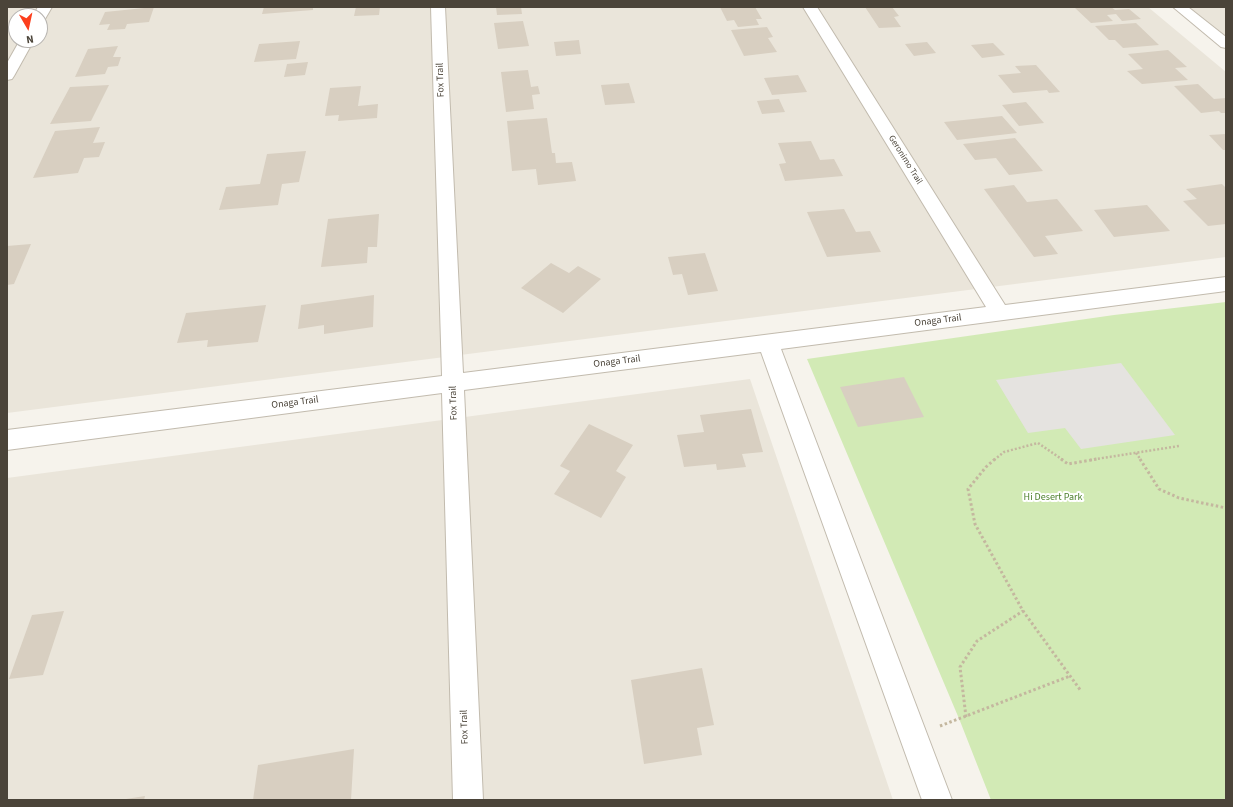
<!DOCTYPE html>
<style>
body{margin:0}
#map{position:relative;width:1233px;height:807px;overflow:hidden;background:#f6f3ec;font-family:"Source Sans 3",sans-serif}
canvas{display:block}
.frame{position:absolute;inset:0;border:8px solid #4b4439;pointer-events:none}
.north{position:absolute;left:8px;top:8px;width:40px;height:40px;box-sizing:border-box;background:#fff;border:1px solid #b7b4b0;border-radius:50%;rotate:171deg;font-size:11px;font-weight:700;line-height:16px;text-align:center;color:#4b4439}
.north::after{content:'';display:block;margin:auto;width:14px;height:18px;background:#fc3f1d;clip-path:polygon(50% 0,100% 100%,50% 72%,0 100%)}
</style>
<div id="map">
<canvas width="1233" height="807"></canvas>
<div class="frame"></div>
<div class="north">N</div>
</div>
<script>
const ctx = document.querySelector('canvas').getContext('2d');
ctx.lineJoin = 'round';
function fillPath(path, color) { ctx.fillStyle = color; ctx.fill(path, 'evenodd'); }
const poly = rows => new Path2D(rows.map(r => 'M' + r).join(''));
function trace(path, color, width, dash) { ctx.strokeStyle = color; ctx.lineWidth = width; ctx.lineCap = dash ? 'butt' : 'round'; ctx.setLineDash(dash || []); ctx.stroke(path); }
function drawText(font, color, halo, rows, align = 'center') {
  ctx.font = font + ' "Source Sans 3",sans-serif'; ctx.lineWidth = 4; ctx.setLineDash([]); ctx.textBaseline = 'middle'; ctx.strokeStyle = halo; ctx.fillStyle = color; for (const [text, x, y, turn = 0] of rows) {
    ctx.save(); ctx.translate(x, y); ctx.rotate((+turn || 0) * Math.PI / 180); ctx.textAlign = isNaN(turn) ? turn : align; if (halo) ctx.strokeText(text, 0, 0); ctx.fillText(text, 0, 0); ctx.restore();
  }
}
fillPath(poly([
 [7,7,1148,7,1226,72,1226,257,7,413],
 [16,16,40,16,40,40,16,40],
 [1188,7,1226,7,1226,37],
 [750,379,893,800,7,800,7,478]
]), '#eae5da');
fillPath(poly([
 [1226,302,1226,800,991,800,960,721,807,359,1114,315]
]), '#d2eab5');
fillPath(poly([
 [1121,363,1175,435,1081,449,1065,428,1028,433,996,380]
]), '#e5e3e0');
fillPath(poly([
 [154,7,149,22,127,24,125,29,107,30,110,24,99,25,105,12],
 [264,7,313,7,313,10,262,14],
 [356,7,380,7,379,15,354,16],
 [496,7,521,7,522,14,497,15],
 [720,7,755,7,762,19,756,19,759,25,738,27,734,20,727,21],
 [865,7,892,7,899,16,894,17,901,27,879,28],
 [1074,7,1111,7,1115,10,1129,9,1141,19,1122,21,1116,14,1107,15,1113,21,1091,23],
 [523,21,529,46,498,49,494,23],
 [1136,23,1159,45,1123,48,1115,40,1109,40,1095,26],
 [767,27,773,37,768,38,777,52,744,56,731,30],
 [579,40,581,54,556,56,554,42],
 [300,41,296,59,254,62,259,44],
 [927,42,936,53,914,56,905,44],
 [993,43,1005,55,982,58,971,45],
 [118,46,113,57,121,57,118,66,108,67,105,74,75,77,88,49],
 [1168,50,1187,67,1175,68,1188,80,1142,84,1127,71,1143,69,1128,54],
 [308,62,305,75,284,77,287,64],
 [1036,65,1060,92,1049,93,1047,90,1013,93,998,75,1021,73,1015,66],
 [528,70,531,87,538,86,540,94,532,95,534,109,506,112,501,72],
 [798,75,807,92,772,95,764,78],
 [629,83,635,103,605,105,601,85],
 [1198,84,1214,99,1226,98,1226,113,1221,113,1219,111,1201,113,1174,86],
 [109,85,91,121,50,124,70,87],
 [361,86,358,106,378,104,377,118,338,121,339,115,325,116,330,88],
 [779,99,785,112,762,114,757,101],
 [1026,102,1044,123,1019,126,1002,105],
 [1002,116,1017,133,957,140,944,122],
 [547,118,552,153,555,153,556,163,572,162,576,181,538,185,536,169,512,171,507,121],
 [100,127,93,143,105,142,99,157,84,158,78,173,33,178,55,131],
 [1226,134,1226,150,1223,150,1209,135],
 [1015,138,1043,171,1009,175,996,158,975,160,963,144],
 [811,141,820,160,834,159,843,176,785,181,779,164,786,163,778,143],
 [306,151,299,182,282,184,278,205,219,210,226,187,260,184,267,154],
 [1222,184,1226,188,1226,224,1208,226,1183,201,1197,199,1186,189],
 [1014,185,1027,202,1057,199,1083,231,1045,236,1058,254,1034,257,984,189],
 [1147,205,1170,231,1114,237,1094,210],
 [844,209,856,232,870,231,881,252,827,257,807,212],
 [379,214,377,247,368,247,367,263,321,267,328,219],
 [31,244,14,284,7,285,7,246],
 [705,253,718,291,688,295,682,274,673,275,668,257],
 [551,263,569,273,578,266,601,279,563,313,521,288],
 [374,295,373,327,324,334,324,325,298,329,301,305],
 [266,305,258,342,207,347,208,340,177,343,186,313],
 [904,377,924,417,858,427,840,387],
 [751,409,763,452,742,454,746,467,717,470,716,464,684,467,677,435,704,432,700,415],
 [589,424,633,445,616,471,626,477,601,518,554,494,570,471,560,466],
 [64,611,43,675,9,679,32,615],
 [702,668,714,725,697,728,702,755,644,764,631,680],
 [354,749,351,800,253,800,258,765],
 [145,796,144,800,127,800,126,799]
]), '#d8cfc1');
const minor = poly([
 [38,7,52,7,45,19,40,20,40,16,33,16,38,7],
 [431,7,445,7,463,373,986,307,803,7,817,7,1005,305,1226,277,1226,291,781,349,952,800,922,800,761,352,464,390,483,800,453,800,442,393,7,450,7,430,442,376,431,7],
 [1173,7,1188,7,1226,37,1226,48,1221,47,1173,7],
 [20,40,34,40,14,76,12,79,7,80,7,63,20,40]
]);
trace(minor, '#c2bbae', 2);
trace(poly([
 [1136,453,1141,460],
 [994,460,1004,452,1038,443,1063,460],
 [1090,460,1179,446]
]), '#c4b79f', 2.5, [2, 2]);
trace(poly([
 [995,459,986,467,968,489,975,524,1023,611,1081,691],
 [1061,459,1068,464,1097,459],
 [1140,459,1159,489,1179,498,1226,508],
 [966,717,960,667,977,641,1023,611],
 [940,726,1070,676]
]), '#c4b79f', 3, [2.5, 2.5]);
fillPath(minor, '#fff');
drawText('9px', '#4b4439', '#fff', [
 ["Geronimo Trail",905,160,58]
]);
drawText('10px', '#4b4439', '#fff', [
 ["Fox Trail",441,80,-92],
 ["Onaga Trail",938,321,-7],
 ["Onaga Trail",617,362,-7],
 ["Onaga Trail",295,403,-7],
 ["Fox Trail",454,403,-92],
 ["Fox Trail",465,727,-92]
]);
drawText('10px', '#4a7f2a', '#fff', [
 ["Hi Desert Park",1053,498]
]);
</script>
